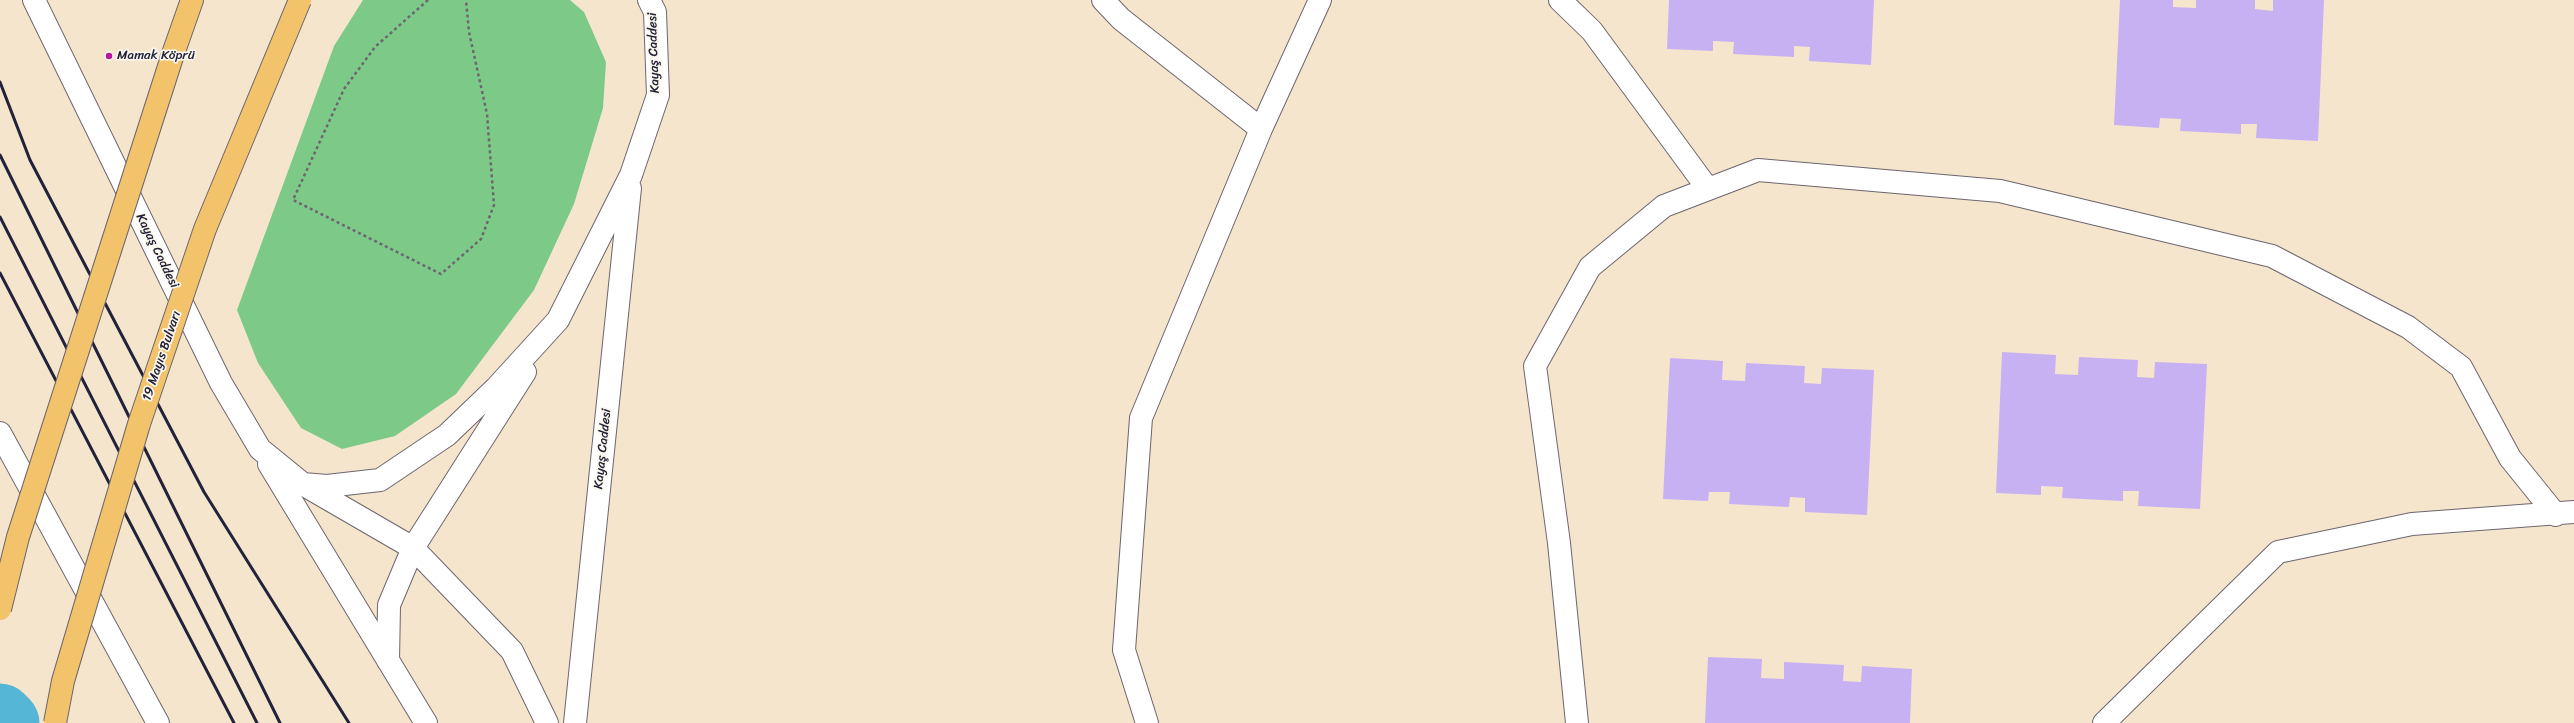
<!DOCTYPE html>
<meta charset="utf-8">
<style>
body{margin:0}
canvas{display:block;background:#f6e5cd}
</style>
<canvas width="2574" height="723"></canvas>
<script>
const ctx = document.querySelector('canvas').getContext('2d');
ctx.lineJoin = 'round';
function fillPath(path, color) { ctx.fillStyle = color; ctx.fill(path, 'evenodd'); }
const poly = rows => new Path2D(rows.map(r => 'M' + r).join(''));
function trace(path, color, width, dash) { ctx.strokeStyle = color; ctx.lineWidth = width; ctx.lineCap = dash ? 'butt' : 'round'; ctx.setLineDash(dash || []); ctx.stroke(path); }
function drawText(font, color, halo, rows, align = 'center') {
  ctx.font = font + ' Sriracha,sans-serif'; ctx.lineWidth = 3.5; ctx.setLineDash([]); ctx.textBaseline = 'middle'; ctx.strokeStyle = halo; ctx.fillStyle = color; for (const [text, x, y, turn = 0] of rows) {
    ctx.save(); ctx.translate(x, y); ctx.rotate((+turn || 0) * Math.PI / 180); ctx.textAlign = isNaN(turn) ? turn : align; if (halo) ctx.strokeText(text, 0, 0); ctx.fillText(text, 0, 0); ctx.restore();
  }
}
fillPath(poly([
 [363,0,570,0,584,12,606,62,603,108,574,204,534,290,456,394,395,436,342,449,301,428,258,363,237,310,334,46]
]), '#7dca88');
trace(poly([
 [0,717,6,723]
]), '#56b6d5', 67);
fillPath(poly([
 [1669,0,1874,0,1871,65,1809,61,1810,47,1794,46,1794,57,1733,54,1734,42,1713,41,1713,51,1667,49],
 [2120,0,2173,0,2173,7,2196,8,2196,0,2255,0,2255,9,2273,11,2273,0,2324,0,2318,141,2256,138,2257,124,2241,124,2241,134,2180,131,2181,119,2160,118,2159,128,2114,125],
 [2002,352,2056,355,2055,374,2078,375,2079,357,2138,360,2137,377,2154,378,2155,362,2207,364,2200,509,2138,506,2139,491,2123,491,2123,501,2062,498,2063,487,2041,486,2041,495,1996,493],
 [1670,358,1723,361,1722,380,1745,381,1746,363,1805,366,1804,383,1821,384,1822,368,1874,370,1867,515,1805,512,1805,498,1790,497,1789,507,1729,504,1730,492,1709,492,1708,501,1663,499],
 [1708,657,1762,659,1761,678,1784,679,1784,662,1844,665,1843,681,1861,682,1862,666,1912,669,1910,723,1705,723]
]), '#c8b1f3');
const minor = poly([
 [1103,0,1121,19,1261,129,1320,0],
 [1560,0,1592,31,1708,189],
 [0,433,158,723],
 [1147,723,1124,650,1141,418,1261,129],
 [1577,723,1559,543,1535,366,1590,267,1664,206,1758,170,2000,191,2272,256,2408,327,2461,367,2510,458,2556,515],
 [2104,723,2278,552,2412,524,2574,512]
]);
const tertiary = poly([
 [34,0,221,383,260,449,303,484,327,486,380,480,447,435,496,388,558,320,631,175,658,95,655,12,649,0],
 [269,464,426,723],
 [306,486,413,548,512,651,547,723],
 [388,661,389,605,413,548,525,372],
 [575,723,630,188]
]);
const trunk = poly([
 [173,54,192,0]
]);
trace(minor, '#6c666e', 24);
trace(tertiary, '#6c666e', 24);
trace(trunk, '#6c666e', 24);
trace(poly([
 [428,0,375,47,344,89,293,200,441,274,481,239,494,205,487,114,469,32,466,0]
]), '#6c666e', 2.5, [3, 3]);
trace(minor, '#fff', 22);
trace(tertiary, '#fff', 22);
trace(trunk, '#f2c36a', 22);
trace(poly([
 [0,82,30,160,204,492,349,723],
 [0,155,280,723],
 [0,217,257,723],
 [0,273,234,723]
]), '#22223b', 3);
const trunkBridge = poly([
 [0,609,18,537,173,54],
 [55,723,63,681,139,424,205,229,300,0]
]);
trace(trunkBridge, '#6c666e', 24, []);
trace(trunkBridge, '#f2c36a', 22);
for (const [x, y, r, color] of [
 [109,56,4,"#b5179e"]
]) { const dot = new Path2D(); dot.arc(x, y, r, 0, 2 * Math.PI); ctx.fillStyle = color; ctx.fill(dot); trace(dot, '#fbf7ec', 1.5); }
drawText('13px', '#22223b', '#fbf7ec', [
 ["Kayaş Caddesi",654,53,-92],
 ["Kayaş Caddesi",157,251,64],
 ["19 Mayıs Bulvarı",162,356,-71],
 ["Kayaş Caddesi",603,449,-84]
]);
drawText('13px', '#22223b', '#fbf7ec', [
 ["Mamak Köprü",117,56]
], 'left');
</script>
